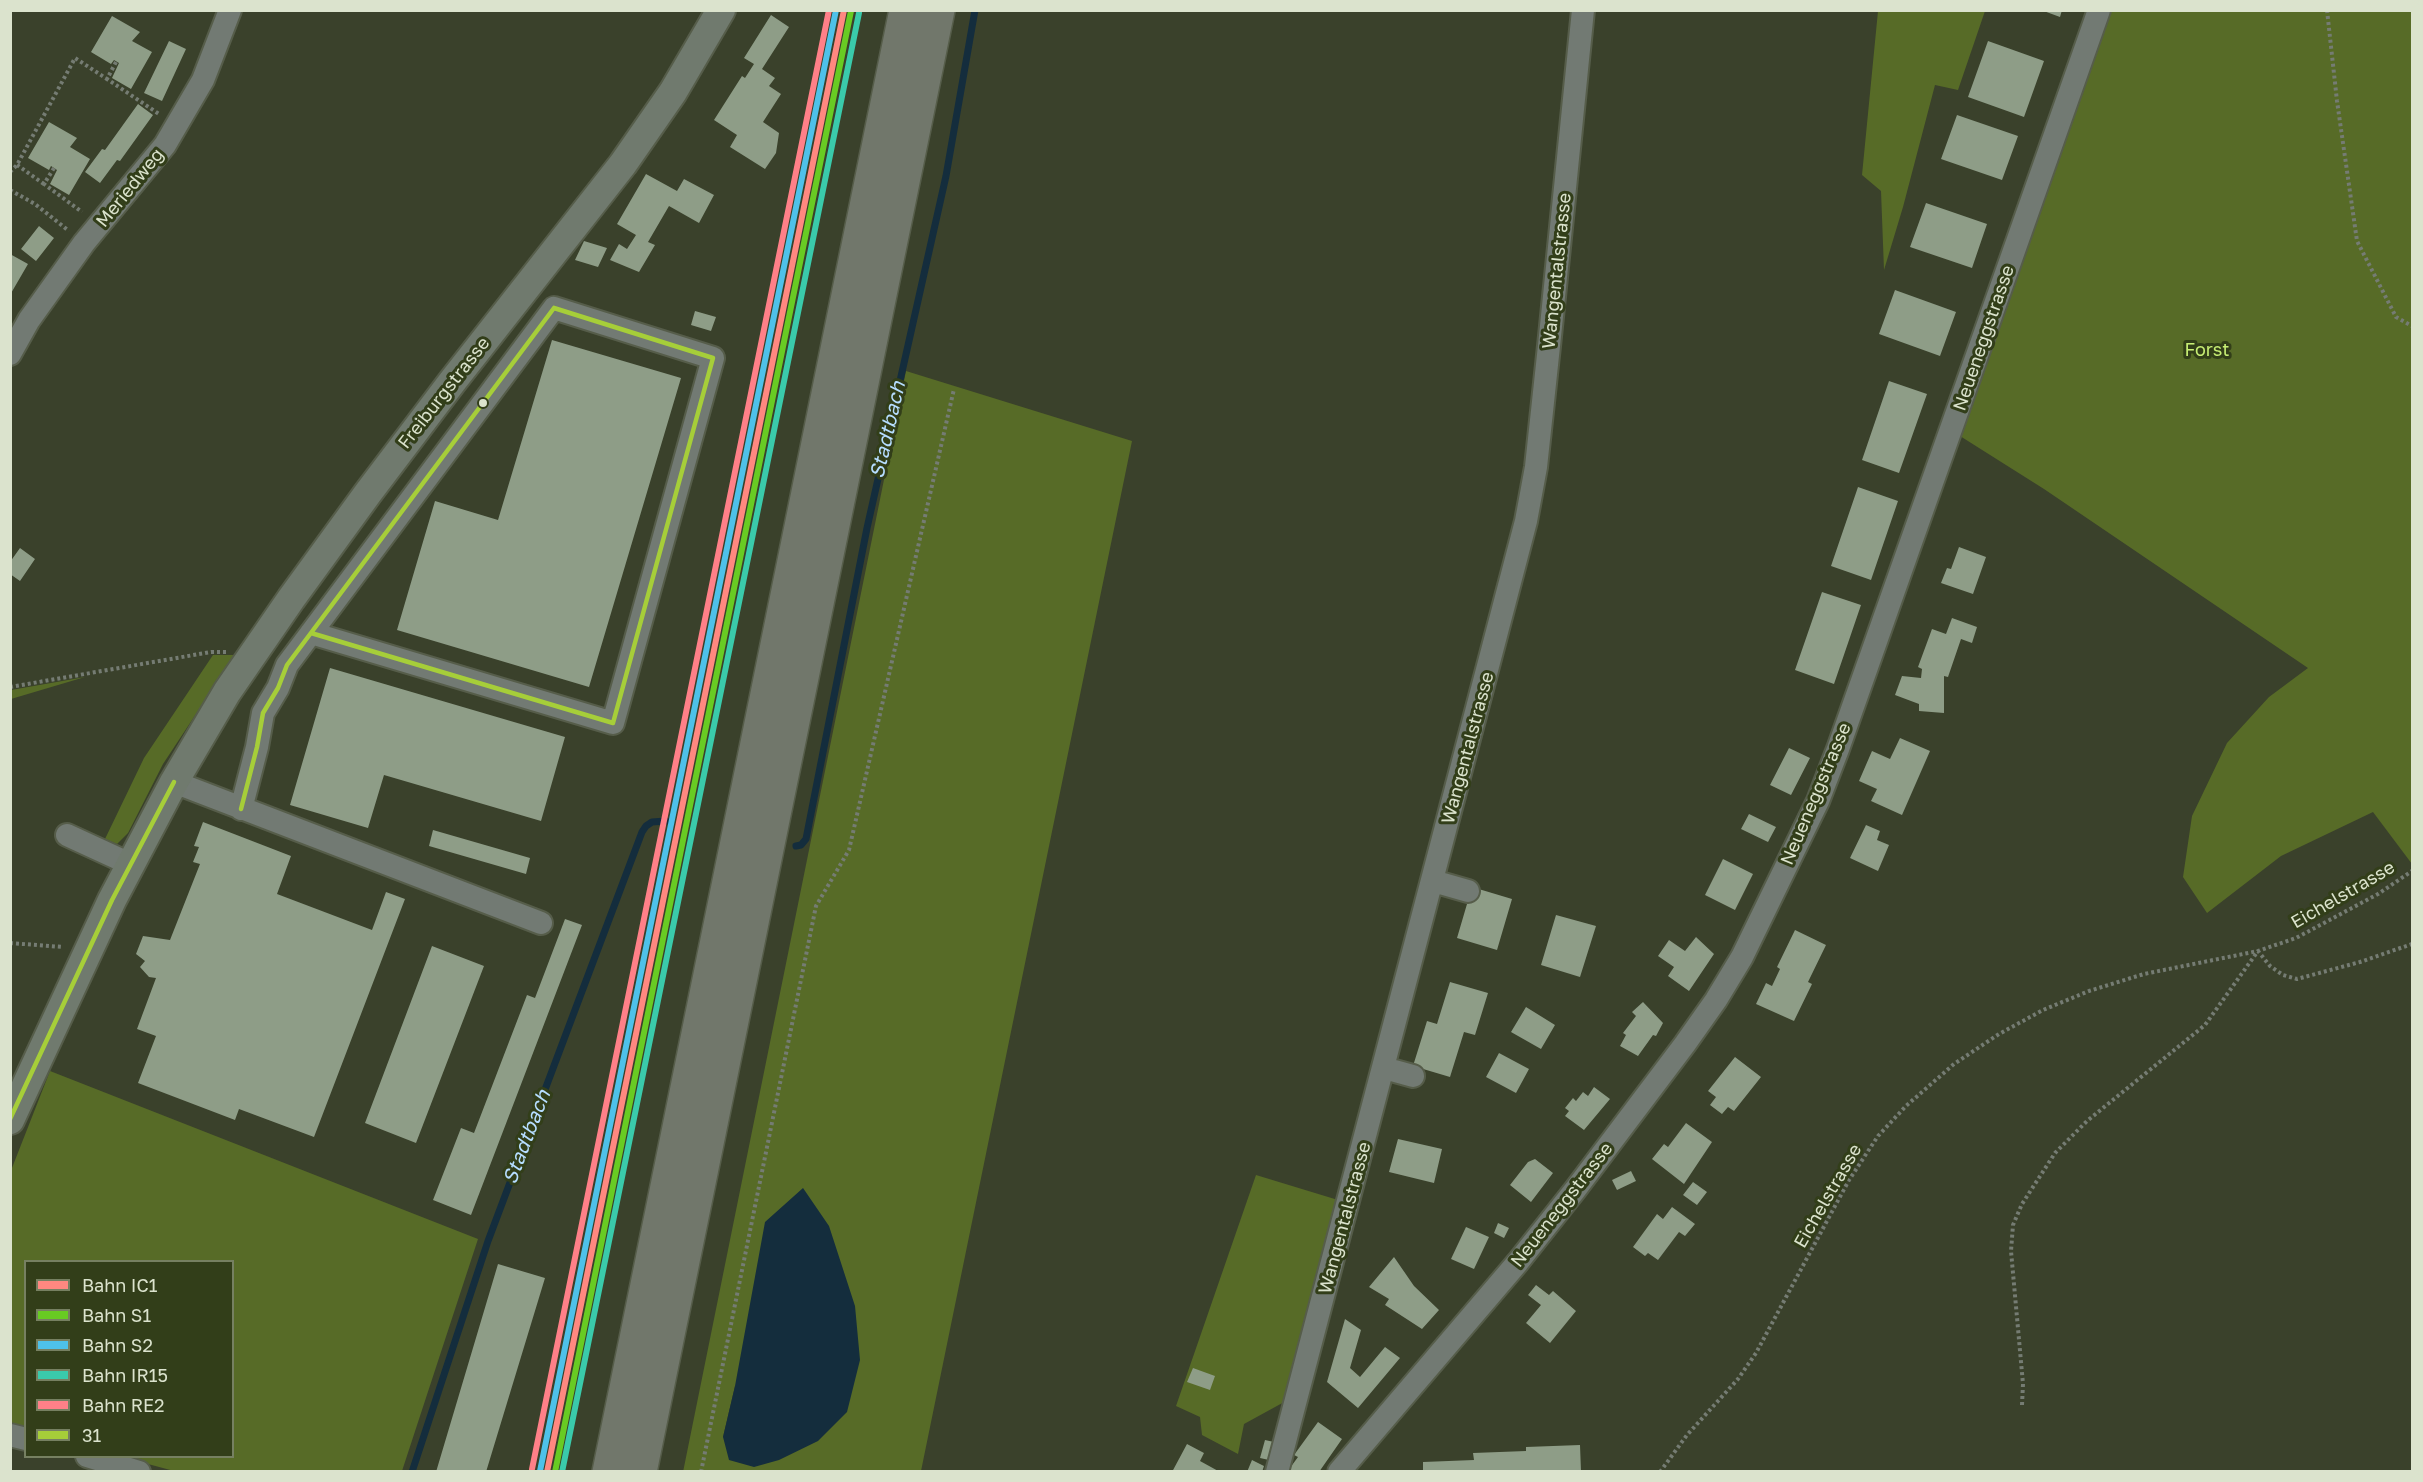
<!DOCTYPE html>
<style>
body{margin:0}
#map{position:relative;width:2423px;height:1482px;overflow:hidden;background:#3a412b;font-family:"Golos Text",sans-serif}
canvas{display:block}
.frame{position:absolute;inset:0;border:12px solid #dbe3cd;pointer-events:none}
.legend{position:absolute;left:24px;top:1260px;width:210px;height:198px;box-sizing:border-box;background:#323e19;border:2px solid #768061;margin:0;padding:8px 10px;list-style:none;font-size:18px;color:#dbe3cd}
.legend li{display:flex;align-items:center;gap:12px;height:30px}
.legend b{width:30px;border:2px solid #768061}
</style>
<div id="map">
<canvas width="2423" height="1482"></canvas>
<div class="frame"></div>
<ul class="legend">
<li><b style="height:8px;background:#ff8880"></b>Bahn IC1</li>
<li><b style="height:8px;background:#68cb23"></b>Bahn S1</li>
<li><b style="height:8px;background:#4ec1e9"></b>Bahn S2</li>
<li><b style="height:8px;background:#3acaab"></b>Bahn IR15</li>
<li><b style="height:8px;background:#ff8088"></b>Bahn RE2</li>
<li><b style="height:8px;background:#a6ce39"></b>31</li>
</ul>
</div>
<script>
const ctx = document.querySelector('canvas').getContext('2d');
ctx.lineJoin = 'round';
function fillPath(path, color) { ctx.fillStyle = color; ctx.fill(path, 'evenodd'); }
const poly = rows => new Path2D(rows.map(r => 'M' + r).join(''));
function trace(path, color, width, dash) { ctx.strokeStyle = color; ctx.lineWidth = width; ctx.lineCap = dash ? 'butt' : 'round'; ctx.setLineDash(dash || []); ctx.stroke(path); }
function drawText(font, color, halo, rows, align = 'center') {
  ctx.font = font + ' "Golos Text",sans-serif'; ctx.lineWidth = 6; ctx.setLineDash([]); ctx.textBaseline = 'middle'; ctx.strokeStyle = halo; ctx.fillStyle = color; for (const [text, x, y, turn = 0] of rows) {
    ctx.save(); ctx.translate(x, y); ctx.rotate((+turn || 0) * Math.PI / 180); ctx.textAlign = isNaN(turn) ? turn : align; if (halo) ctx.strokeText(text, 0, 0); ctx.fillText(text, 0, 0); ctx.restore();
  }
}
fillPath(poly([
 [1878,11,1985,11,1958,90,1935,85,1903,207,1884,270,1881,191,1862,175],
 [2109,11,2412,11,2412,864,2373,812,2281,856,2207,913,2183,877,2192,816,2227,743,2269,697,2308,668,2044,489,1960,436],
 [906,371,1132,441,921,1471,683,1472],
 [735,1386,818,1441,723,1437],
 [213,655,235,655,163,764,128,833,117,844,105,839,144,758],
 [85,677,11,699,11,690],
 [50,1071,478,1239,402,1471,174,1471,122,1457,232,1456,232,1262,26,1262,25,1429,11,1425,10,1173],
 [1256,1175,1338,1200,1286,1401,1244,1424,1238,1454,1202,1435,1200,1417,1176,1406]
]), '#576b27');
fillPath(poly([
 [803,1188,829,1226,855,1306,860,1360,847,1412,818,1441,779,1460,754,1467,729,1460,723,1437,735,1386,765,1222]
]), '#142d3d');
trace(poly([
 [796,846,801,845,806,839,867,528,946,176,975,10],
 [412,1472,488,1241,642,832,646,826,652,822,666,821]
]), '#142d3d', 7);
fillPath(poly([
 [2041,10,2062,10,2060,17],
 [771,15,789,27,762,69,775,78,769,86,781,94,763,122,779,133,776,153,765,169,730,147,737,135,714,120,742,76,745,78,754,64,744,58],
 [112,16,140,32,132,41,152,52,131,89,112,78,119,63,114,60,111,64,91,52],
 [169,41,186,49,162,101,144,93],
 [1988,41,2044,61,2024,117,1968,97],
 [138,104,153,115,120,161,117,160,100,183,85,172,102,149,105,150],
 [1957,115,2018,136,2002,180,1941,159],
 [49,122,77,138,70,147,90,159,69,195,50,184,57,170,51,166,49,170,28,158],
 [646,174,677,191,684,179,714,195,699,223,669,206,648,242,655,245,639,272,610,260,619,244,627,249,636,235,617,224],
 [1926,203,1987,224,1972,268,1910,247],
 [39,226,54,238,36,261,21,249],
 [584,241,607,248,598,267,575,260],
 [10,254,28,264,10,295],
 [1895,290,1956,312,1940,356,1879,334],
 [695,311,716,317,711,331,691,325],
 [552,340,681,378,589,687,397,630,435,501,498,520],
 [1889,381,1927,394,1899,473,1862,460],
 [1858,487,1898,501,1871,580,1831,566],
 [1959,547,1986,557,1973,594,1941,583,1947,568,1951,569],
 [20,548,35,559,20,581,10,574,10,562],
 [1822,592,1861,605,1834,684,1795,670],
 [1952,618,1977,627,1972,643,1961,639,1948,677,1944,676,1944,713,1919,711,1919,704,1895,695,1902,676,1921,678,1922,669,1918,667,1932,629,1946,634],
 [330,668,565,737,541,821,384,775,368,828,290,805],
 [1900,738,1930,751,1902,815,1871,801,1877,789,1859,781,1872,751,1890,759],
 [1789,748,1810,758,1791,795,1770,785],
 [1749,814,1776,827,1768,842,1741,829],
 [203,822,291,856,277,894,372,930,386,892,405,899,314,1137,239,1109,235,1120,138,1083,156,1036,137,1029,156,978,149,977,140,967,145,961,136,954,143,936,170,940,200,864,193,862,199,847,194,846],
 [1866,825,1880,831,1877,840,1889,845,1878,871,1850,858],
 [433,830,530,858,526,874,429,846],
 [1723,859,1753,874,1735,910,1705,895],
 [1472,887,1512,899,1497,950,1457,938],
 [1556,915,1596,926,1580,977,1541,965],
 [565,919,582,925,471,1215,433,1200,461,1128,474,1133,527,995,535,998],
 [1795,930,1826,945,1808,982,1812,984,1794,1021,1756,1004,1766,983,1772,986,1780,969,1777,967],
 [1696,937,1714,954,1689,991,1668,976,1674,967,1658,956,1669,940,1685,951],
 [432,946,484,966,416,1143,365,1123],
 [1450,982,1488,993,1475,1035,1464,1032,1450,1077,1413,1066,1427,1021,1437,1024],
 [1643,1002,1663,1023,1656,1036,1653,1035,1638,1056,1620,1046,1626,1035,1623,1033,1636,1016,1632,1012],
 [1526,1007,1555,1025,1541,1049,1511,1032],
 [1499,1053,1529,1069,1516,1093,1486,1077],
 [1735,1057,1761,1077,1734,1111,1728,1107,1722,1114,1710,1105,1716,1097,1708,1091],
 [1594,1087,1610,1099,1584,1130,1565,1116,1569,1111,1565,1108,1573,1098,1576,1101,1583,1092,1588,1096],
 [1686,1123,1712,1142,1684,1184,1652,1159,1664,1144,1668,1147],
 [1398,1139,1442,1149,1434,1183,1389,1172],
 [1535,1159,1553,1173,1531,1202,1510,1185,1528,1162],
 [1631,1171,1636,1181,1617,1190,1612,1180],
 [1693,1182,1707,1192,1697,1205,1683,1195],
 [1672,1207,1695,1224,1685,1236,1679,1232,1658,1260,1648,1253,1645,1256,1633,1247,1657,1214,1663,1219],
 [1498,1223,1509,1228,1504,1238,1494,1233],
 [1466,1227,1489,1237,1474,1269,1451,1259],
 [1394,1257,1414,1286,1439,1310,1422,1329,1385,1305,1389,1299,1369,1287],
 [498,1264,545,1278,486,1472,436,1472],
 [1536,1285,1549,1295,1553,1291,1576,1311,1550,1343,1526,1323,1541,1305,1528,1295],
 [1345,1319,1361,1330,1350,1368,1360,1377,1385,1347,1400,1358,1358,1408,1327,1382],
 [1193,1368,1215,1376,1210,1390,1187,1382],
 [1318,1422,1342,1439,1319,1472,1287,1472,1298,1457,1294,1455],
 [1265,1440,1274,1442,1269,1460,1260,1458],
 [1187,1444,1204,1453,1200,1461,1220,1472,1172,1472],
 [1580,1445,1581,1472,1423,1472,1423,1462,1474,1460,1473,1453,1526,1451,1526,1447],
 [1252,1460,1264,1466,1262,1472,1247,1472]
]), '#8e9d87');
const minor = poly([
 [10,354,29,320,84,243,165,145,203,80,230,10],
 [174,782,541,923],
 [241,809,257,747,263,713,278,688,287,665,311,633,554,308,713,358,613,723,311,633],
 [67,835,130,864],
 [1433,881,1468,891],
 [1384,1068,1413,1076],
 [10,1435,26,1439],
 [87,1456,139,1472],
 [1277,1472,1526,521,1536,467,1549,346,1583,10],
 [1339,1472,1518,1262,1575,1190,1685,1044,1716,1000,1742,957,1818,801,1838,749,2099,10]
]);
const major = poly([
 [10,1120,112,900,174,782,227,692,291,599,368,493,452,382,623,164,673,92,721,10]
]);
const highway = poly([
 [609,1472,906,10],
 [640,1472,938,10]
]);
trace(minor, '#565d4a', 26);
trace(major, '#565d4a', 32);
trace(highway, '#565d4a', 36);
trace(poly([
 [2327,10,2337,101,2357,241,2396,317,2412,326],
 [116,62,107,79,159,114],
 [17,165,44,184],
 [54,168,44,184,82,212],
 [10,172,17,165,75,58,107,79],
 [10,190,35,204,69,231],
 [10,687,211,652,226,652],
 [10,943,63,947],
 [2022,1405,2023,1384,2011,1251,2013,1225,2022,1204,2055,1153,2087,1121,2205,1025,2258,951,2270,966,2283,975,2297,979,2360,962,2412,944],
 [701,1472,816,906,849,850,954,389],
 [1660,1472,1687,1435,1738,1379,1756,1353,1849,1180,1878,1136,1906,1106,1954,1064,1999,1034,2043,1010,2089,991,2144,974,2258,951,2296,938,2378,894,2412,871]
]), '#757c73', 4, [3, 3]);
trace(minor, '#727a73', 22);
trace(major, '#707a6e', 28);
trace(highway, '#71776b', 33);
trace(poly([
 [554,308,713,358],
 [311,633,613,723],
 [613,723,713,358],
 [241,809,257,747,263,713,278,688,287,665,554,308],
 [10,1119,112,900,174,782]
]), '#a6ce39', 4.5);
trace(poly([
 [547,1472,844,10]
]), '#ff8880', 6);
trace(poly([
 [555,1472,851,11]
]), '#68cb23', 6);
trace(poly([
 [540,1471,836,10]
]), '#4ec1e9', 6);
trace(poly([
 [562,1472,859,13]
]), '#3acaab', 6);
trace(poly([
 [532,1469,829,10]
]), '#ff8088', 6);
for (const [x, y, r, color] of [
 [483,403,5,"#dbe3cd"]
]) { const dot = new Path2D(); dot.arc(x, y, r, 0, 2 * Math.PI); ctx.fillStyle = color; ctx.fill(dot); trace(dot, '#323e19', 2); }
drawText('18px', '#dbe3cd', '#323e19', [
 ["Meriedweg",130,188,-51],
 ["Wangentalstrasse",1557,271,-84],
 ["Neueneggstrasse",1984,338,-71],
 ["Freiburgstrasse",444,393,-52],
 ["Wangentalstrasse",1468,748,-75],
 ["Neueneggstrasse",1816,794,-67],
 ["Eichelstrasse",2343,895,-30],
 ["Eichelstrasse",1828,1196,-60],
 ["Neueneggstrasse",1562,1205,-52],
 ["Wangentalstrasse",1345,1218,-75]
]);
drawText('18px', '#c7ee74', '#323e19', [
 ["Forst",2207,350]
]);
drawText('italic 20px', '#b6ddff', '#323e19', [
 ["Stadtbach",888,430,-77],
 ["Stadtbach",527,1137,-69]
]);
</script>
